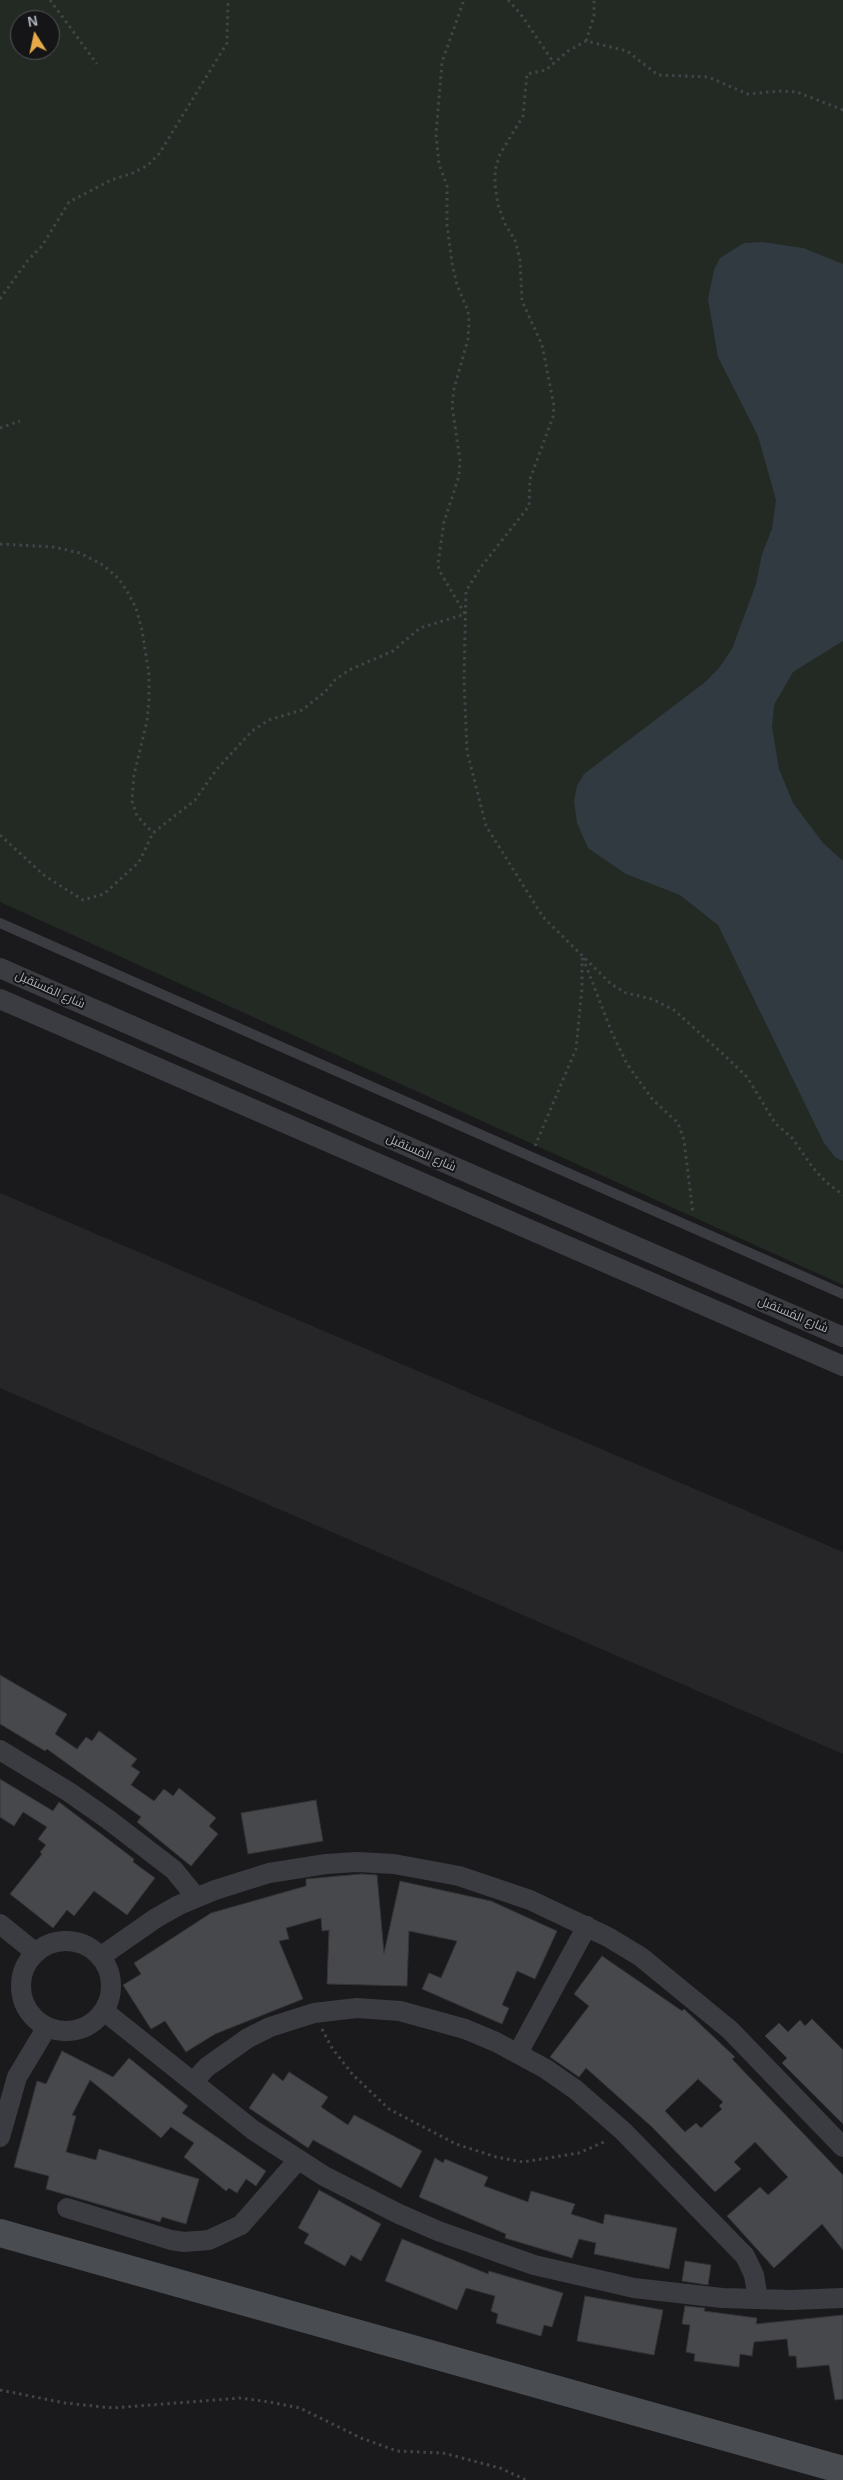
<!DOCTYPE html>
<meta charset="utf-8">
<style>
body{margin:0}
#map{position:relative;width:843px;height:2480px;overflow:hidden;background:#1a1a1c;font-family:Arial,sans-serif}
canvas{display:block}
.north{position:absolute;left:10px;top:10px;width:50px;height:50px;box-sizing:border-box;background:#151517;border:1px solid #525459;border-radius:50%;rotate:350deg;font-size:14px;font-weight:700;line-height:20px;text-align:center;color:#adb2bb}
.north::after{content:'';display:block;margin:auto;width:18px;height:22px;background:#e8a947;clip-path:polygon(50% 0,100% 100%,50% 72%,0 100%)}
</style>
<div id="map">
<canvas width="843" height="2480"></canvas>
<div class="north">N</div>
</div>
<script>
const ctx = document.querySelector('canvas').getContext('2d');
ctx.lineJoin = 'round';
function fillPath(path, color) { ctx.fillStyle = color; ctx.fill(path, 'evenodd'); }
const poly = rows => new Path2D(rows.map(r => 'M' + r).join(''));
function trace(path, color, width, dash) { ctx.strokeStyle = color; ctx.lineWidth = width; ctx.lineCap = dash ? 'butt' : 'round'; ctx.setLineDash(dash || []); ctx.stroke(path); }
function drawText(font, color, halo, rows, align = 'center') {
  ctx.font = font + ' Arial,Cairo,sans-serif'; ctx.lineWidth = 4; ctx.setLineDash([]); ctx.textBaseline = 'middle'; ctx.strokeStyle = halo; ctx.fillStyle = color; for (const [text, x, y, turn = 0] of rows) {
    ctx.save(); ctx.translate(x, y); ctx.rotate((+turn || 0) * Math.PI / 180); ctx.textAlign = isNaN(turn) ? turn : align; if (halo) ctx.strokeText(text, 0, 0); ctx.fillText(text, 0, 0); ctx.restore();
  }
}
fillPath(poly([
 [0,1193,843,1552,843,1754,0,1388]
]), '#262629');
fillPath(poly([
 [0,0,843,0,843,1285,0,902],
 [20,20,50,20,50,50,20,50]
]), '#222a23');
fillPath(poly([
 [762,242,803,248,843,264,843,641,793,672,774,705,772,727,779,769,793,803,823,843,843,861,843,1161,835,1157,824,1143,718,925,680,895,626,874,588,848,577,823,574,801,577,786,584,774,704,683,719,668,732,649,756,584,762,554,772,529,776,500,758,436,718,357,708,299,714,270,720,258,744,243]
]), '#313a40');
const building = poly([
 [0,1675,67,1714,55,1734,77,1749,86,1737,92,1741,99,1731,137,1759,131,1766,140,1772,131,1785,154,1801,164,1789,173,1796,179,1788,216,1818,209,1826,218,1834,191,1866,137,1822,141,1817,47,1749,45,1751,0,1724,0,1675],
 [0,1779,53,1811,59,1802,134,1859,133,1862,155,1878,127,1915,94,1891,74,1916,67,1910,53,1928,10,1894,42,1854,40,1852,46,1845,38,1839,47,1827,23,1812,14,1826,0,1817,0,1779],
 [316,1800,323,1841,248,1854,241,1813,316,1800],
 [361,1874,377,1875,384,1953,400,1881,491,1901,557,1931,535,1979,517,1971,502,2005,509,2008,502,2024,422,1989,429,1973,441,1978,457,1941,409,1931,407,1986,327,1984,329,1930,322,1931,321,1918,286,1928,289,1939,279,1941,303,1999,215,2034,186,2052,165,2021,151,2029,123,1985,141,1974,134,1963,211,1913,306,1886,306,1879,361,1874],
 [602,1956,682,2011,684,2009,735,2057,732,2059,843,2175,843,2250,822,2224,774,2268,727,2216,760,2187,768,2195,788,2177,755,2142,734,2162,741,2169,715,2192,652,2127,586,2068,579,2077,550,2057,589,2006,574,1994,602,1956],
 [698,2079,723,2102,719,2106,722,2109,701,2128,696,2123,685,2132,665,2111,698,2079],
 [812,2019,843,2050,843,2124,782,2063,787,2058,765,2036,779,2023,788,2032,800,2020,805,2026,812,2019],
 [62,2051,113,2077,129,2058,188,2106,182,2113,266,2171,256,2186,246,2179,237,2193,229,2188,226,2191,184,2157,194,2143,171,2127,161,2138,90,2080,72,2115,76,2116,66,2152,96,2160,99,2149,199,2179,186,2224,162,2217,160,2222,46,2189,49,2176,14,2167,37,2081,46,2084,62,2051],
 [289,2072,328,2097,321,2107,348,2125,354,2115,422,2151,401,2188,313,2140,308,2148,249,2108,273,2073,283,2081,289,2072],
 [435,2158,443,2163,445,2159,488,2177,484,2186,528,2202,531,2191,575,2204,571,2214,603,2224,605,2214,677,2228,669,2269,594,2254,596,2243,579,2239,572,2258,505,2238,506,2234,419,2197,435,2158],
 [319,2190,381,2224,361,2261,351,2255,345,2266,304,2243,309,2234,298,2228,319,2190],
 [402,2239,488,2274,489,2271,563,2293,552,2327,544,2325,541,2336,496,2323,498,2314,491,2311,495,2296,466,2288,457,2310,385,2281,402,2239],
 [685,2261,711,2265,708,2285,682,2281,685,2261],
 [585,2296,663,2310,654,2355,577,2341,585,2296],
 [685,2306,705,2308,704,2311,757,2318,756,2324,843,2315,843,2399,835,2400,829,2365,797,2368,796,2356,789,2356,787,2339,754,2342,752,2356,740,2354,739,2367,694,2361,695,2354,686,2352,690,2325,682,2324,685,2306]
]);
fillPath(building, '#47484c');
trace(building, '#343438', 1);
trace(poly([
 [50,0,97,64],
 [508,0,520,13,554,63],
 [586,41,594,16,594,0],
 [843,110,797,92,780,91,748,94,708,77,658,75,627,51,586,41,568,51,546,70,527,74,523,116,500,154,495,170,495,185,498,205,505,224,515,240,520,260,522,301,542,345,554,406,553,417,530,479,529,506,481,567,466,591,464,680,467,751,486,826,543,917,611,984,626,993,652,999,674,1010,724,1055,747,1077,775,1123,793,1139,813,1168,826,1182,843,1195],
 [0,299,28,260,42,246,69,202,111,180,133,173,148,165,159,154,227,43,228,0],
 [0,428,20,421],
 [0,544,54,547,80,553,103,565,119,579,128,593,136,608,142,630,149,675,149,700,147,721,134,775,132,801,137,816,153,833],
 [0,835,45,876,83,900,104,894,139,862,153,833,195,800,217,769,252,731,269,720,302,710,325,692,335,680,349,670,393,651,420,628,465,614,439,570,438,563,444,522,459,476,460,460,452,406,454,389,468,339,469,322,468,311,457,285,452,263,447,225,447,186,439,164,436,135,442,62,464,0],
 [583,958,612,1033,627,1064,653,1100,678,1123,684,1140,693,1214],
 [535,1146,576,1049,582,988,582,958],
 [322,2029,332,2048,353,2075,389,2109,456,2144,496,2157,523,2162,579,2153,606,2141],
 [0,2390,65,2403,113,2408,240,2398,270,2402,300,2408,361,2438,397,2451,443,2453,500,2468,526,2480]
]), '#414448', 3, [2.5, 4]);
trace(poly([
 [0,923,843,1294]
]), '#3b3c41', 10);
trace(poly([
 [0,968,843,1337],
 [0,999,843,1366],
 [0,1750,69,1792,109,1820,174,1870,196,1897],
 [0,1924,36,1953],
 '21 1986a45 45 0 1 1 90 0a45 45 0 1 1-90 0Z',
 [100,1957,156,1918,179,1905,215,1890,269,1873,326,1864,357,1862,394,1864,459,1876,530,1900,608,1937,641,1957,730,2030,843,2147],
 [104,2011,253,2130,324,2176,399,2214,438,2231,534,2265,634,2288,722,2298,791,2300,843,2298],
 [518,2053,587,1926],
 [193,2082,207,2067,248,2038,270,2027,314,2013,357,2008,400,2011,465,2029,496,2042,546,2069,576,2090,623,2131,745,2256,754,2275,758,2299],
 [0,2137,17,2077,47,2027],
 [67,2208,171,2240,184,2242,209,2240,241,2225,298,2160]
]), '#3b3c41', 20);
trace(poly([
 [0,2233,843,2470]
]), '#494c51', 28);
drawText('12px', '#adb2bb', '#151517', [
 ["شارع المُستقبل",50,990,24],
 ["شارع المُستقبل",421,1153,24],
 ["شارع المُستقبل",793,1315,23]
]);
</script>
